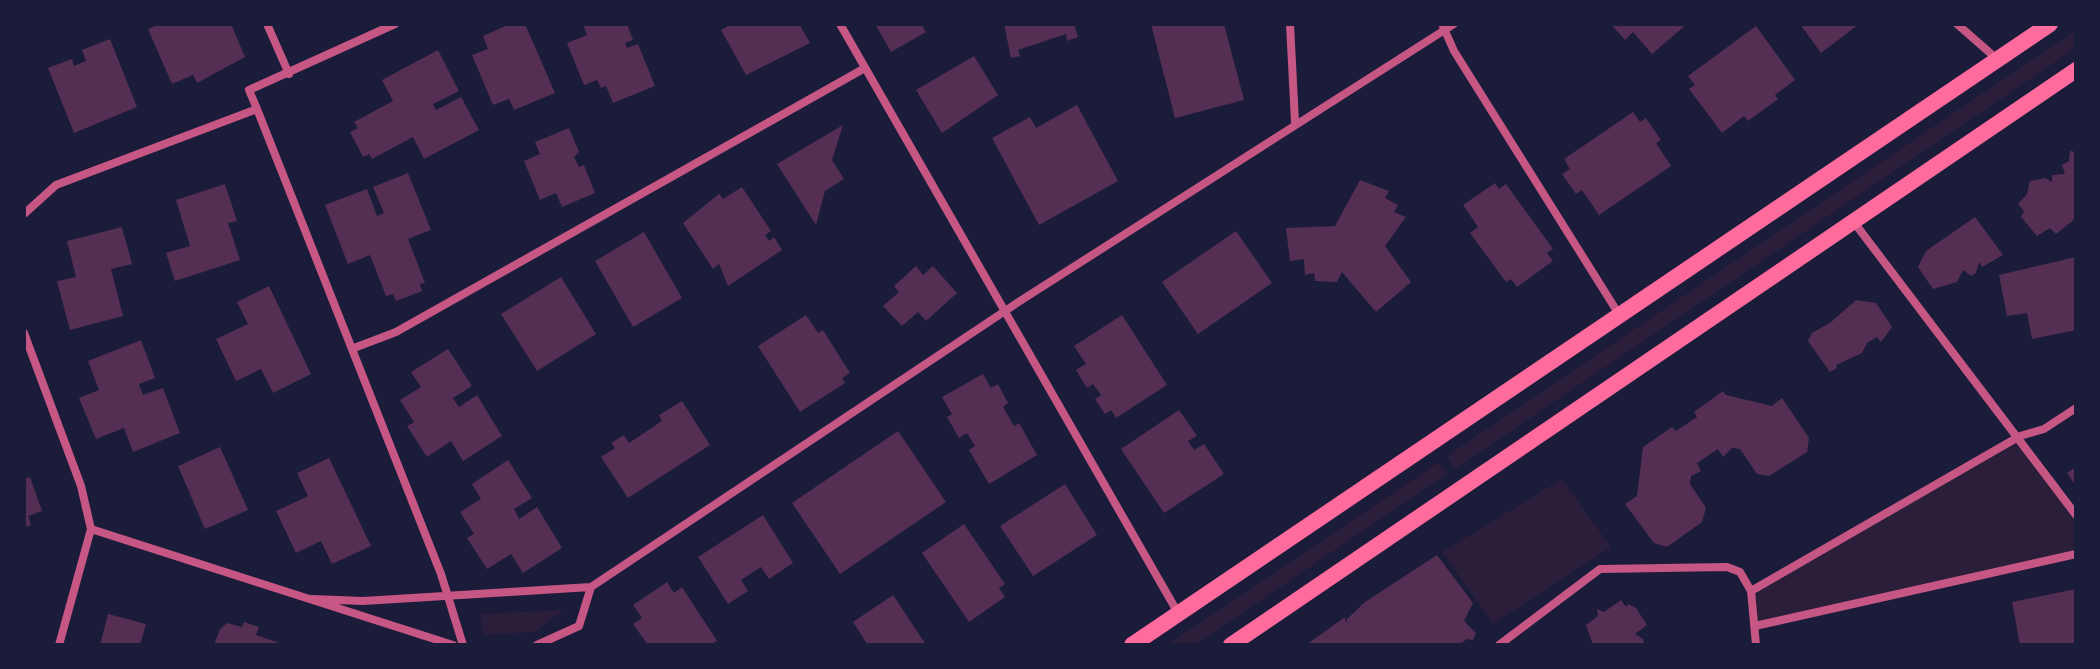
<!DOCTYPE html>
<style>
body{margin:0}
#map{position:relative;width:2100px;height:669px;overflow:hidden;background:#1b1b3a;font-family:Barlow,sans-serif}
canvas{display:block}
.frame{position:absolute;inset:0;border:26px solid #1b1b3a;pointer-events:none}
</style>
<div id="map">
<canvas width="2100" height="669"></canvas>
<div class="frame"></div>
</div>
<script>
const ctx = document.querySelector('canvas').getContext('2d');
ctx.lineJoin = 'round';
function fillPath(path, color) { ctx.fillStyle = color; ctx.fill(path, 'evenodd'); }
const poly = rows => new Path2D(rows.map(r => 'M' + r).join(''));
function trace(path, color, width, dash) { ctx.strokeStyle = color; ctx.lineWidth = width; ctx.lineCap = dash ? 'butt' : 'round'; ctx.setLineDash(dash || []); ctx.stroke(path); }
fillPath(poly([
 [2076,30,2076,48,1455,469,1447,456],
 [2020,436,2076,515,2076,554,1755,626,1751,591],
 [1439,462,1447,474,1195,645,1167,645],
 [1562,479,1611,547,1493,624,1442,552],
 [564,610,535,632,483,635,480,614]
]), '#2a1e3b');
fillPath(poly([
 [160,24,231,24,245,57,197,83,193,75,172,84,148,29],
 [510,24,525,24,555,93,514,110,509,99,493,105,472,55,488,49,483,36],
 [583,24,627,24,633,40,625,43,627,48,638,44,655,86,613,103,606,86,601,88,597,80,584,85,567,43,587,35],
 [732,24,799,24,810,43,746,75,721,30],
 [875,24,921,24,926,32,891,52],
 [1004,24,1074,24,1078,37,1067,41,1066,34,1018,50,1020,56,1011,58],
 [1151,24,1224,24,1244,100,1175,118],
 [1611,24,1687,24,1652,54,1633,32,1625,40],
 [1800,24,1859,24,1821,53],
 [1756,26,1795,80,1775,95,1778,99,1748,121,1744,116,1722,133,1689,89,1695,85,1688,76],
 [110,39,137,107,74,133,48,68,72,59,74,66,86,61,82,50],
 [438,50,459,91,433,104,436,110,461,97,479,130,424,159,413,137,372,159,369,154,363,157,350,132,358,128,354,122,393,101,382,80],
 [974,56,998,95,942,133,916,90],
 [1077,105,1118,181,1039,225,992,138,1030,117,1036,128],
 [1633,112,1640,122,1646,118,1661,140,1656,143,1671,166,1599,215,1582,190,1576,194,1562,174,1570,169,1564,159],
 [843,125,832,160,844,179,825,191,816,225,777,164],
 [569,128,579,152,574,157,579,167,584,165,595,193,562,207,556,193,540,200,524,161,540,154,535,142],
 [2070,151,2076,152,2075,219,2056,234,2050,228,2037,236,2021,217,2024,211,2018,204,2027,194,2030,181,2045,178,2052,182,2052,175,2065,174,2062,165,2069,161],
 [408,173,431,230,408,239,425,283,420,284,422,291,396,301,393,294,386,296,370,255,348,264,325,205,367,189,377,216,384,213,373,187],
 [1360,180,1389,191,1385,198,1398,205,1394,212,1406,217,1385,246,1411,282,1376,312,1342,272,1337,282,1315,281,1314,273,1305,275,1304,259,1290,261,1286,228,1335,226],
 [1495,183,1499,189,1506,184,1553,249,1547,253,1553,261,1517,287,1511,279,1506,282,1470,233,1478,227,1463,205],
 [225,184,237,221,228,223,240,260,175,281,166,253,190,246,176,200],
 [742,187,771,231,765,235,769,241,774,237,782,250,728,286,719,264,713,269,683,223,719,194,723,199],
 [1975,217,2003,255,1982,267,1979,262,1976,273,1971,276,1963,270,1957,282,1933,289,1918,267,1926,251],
 [122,227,132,264,111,269,123,316,70,330,57,281,76,277,67,241],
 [1236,231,1272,283,1198,334,1162,282],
 [644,232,682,298,633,327,595,261],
 [2076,257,2076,330,2032,339,2027,313,2007,316,1999,275],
 [916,266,923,275,933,266,957,293,926,321,918,312,902,326,883,306,899,292,894,286],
 [561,277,596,334,537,371,501,314],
 [269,286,311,374,273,393,261,369,236,381,216,339,248,324,237,302],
 [1856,300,1876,303,1892,327,1881,342,1877,337,1867,343,1862,353,1836,365,1837,368,1830,372,1808,341,1812,333,1831,322],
 [806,315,818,333,823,330,850,373,842,378,845,383,800,412,758,346],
 [1122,315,1167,385,1116,418,1111,410,1105,414,1095,399,1101,395,1093,384,1087,388,1076,370,1086,364,1074,346],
 [141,340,155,378,139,384,143,395,163,388,180,433,133,452,124,428,96,439,79,398,99,390,88,361],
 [448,349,472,386,453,398,459,407,477,395,502,436,463,461,451,441,427,457,407,426,414,422,400,400,421,387,411,372],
 [983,374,991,388,998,384,1008,403,1003,407,1014,426,1019,423,1037,455,989,484,969,450,975,446,967,433,959,438,947,417,952,414,942,397],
 [1723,391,1726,395,1772,406,1782,398,1809,438,1807,452,1769,476,1757,474,1740,449,1732,448,1723,457,1718,449,1697,463,1701,471,1691,476,1690,484,1706,508,1702,522,1667,547,1654,543,1625,504,1637,496,1643,447,1672,427,1676,431,1697,417,1694,412],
 [682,401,710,445,628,498,601,457,615,448,611,443,624,435,629,443,662,421,659,415],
 [1179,410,1197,436,1188,441,1194,450,1204,444,1224,474,1164,513,1121,449],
 [898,431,946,502,840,574,792,503],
 [220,447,248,510,205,529,178,466],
 [329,458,371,546,332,564,321,541,296,553,276,511,308,496,297,473],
 [508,460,532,498,514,509,519,519,537,507,562,548,523,573,511,554,487,569,467,538,474,534,460,512,481,499,472,484],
 [2076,467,2076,486,2067,473],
 [30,477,42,511,28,516,31,525,24,527,24,479],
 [1065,484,1097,535,1033,576,1000,526],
 [763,515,793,563,769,579,761,567,741,580,748,591,728,604,698,557],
 [964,524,1005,584,999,588,1005,597,969,622,922,553],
 [1437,555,1473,603,1464,621,1476,633,1473,640,1467,639,1459,645,1306,645,1345,617,1345,620,1352,629,1346,620,1365,602],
 [667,582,674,593,682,587,717,641,710,645,648,645,633,624,642,618,633,605],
 [2076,589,2076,645,2020,645,2012,602],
 [893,595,926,645,868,645,853,622],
 [1621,600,1626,607,1628,604,1636,608,1647,625,1635,634,1643,639,1644,645,1593,645,1586,625,1598,616,1597,609,1604,612],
 [108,614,146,624,140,645,100,645],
 [244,622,259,627,256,635,286,645,214,645,220,629,227,623,242,627]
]), '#542f53');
trace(poly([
 [267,24,289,74],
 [840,24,1178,613],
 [1290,24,1295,122],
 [1442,24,1454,51,1620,316],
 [1957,24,1997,59],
 [257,109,441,574,463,645],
 [24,214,56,185,257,109,249,90,395,24],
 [1853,221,2076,515],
 [24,333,81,486,91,529,59,645],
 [354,348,396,332,865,68],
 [91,529,453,645],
 [1751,591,2020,436,2044,429,2076,408],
 [312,599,363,601,591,587],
 [1755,626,2076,554],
 [537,645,579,626,591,587,1020,301,1454,24],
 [1499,645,1600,569,1727,567,1740,572,1751,591,1756,645]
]), '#c65784', 8);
trace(poly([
 [1132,645,2050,24],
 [1231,645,2076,70]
]), '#ff6b9d', 16);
</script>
